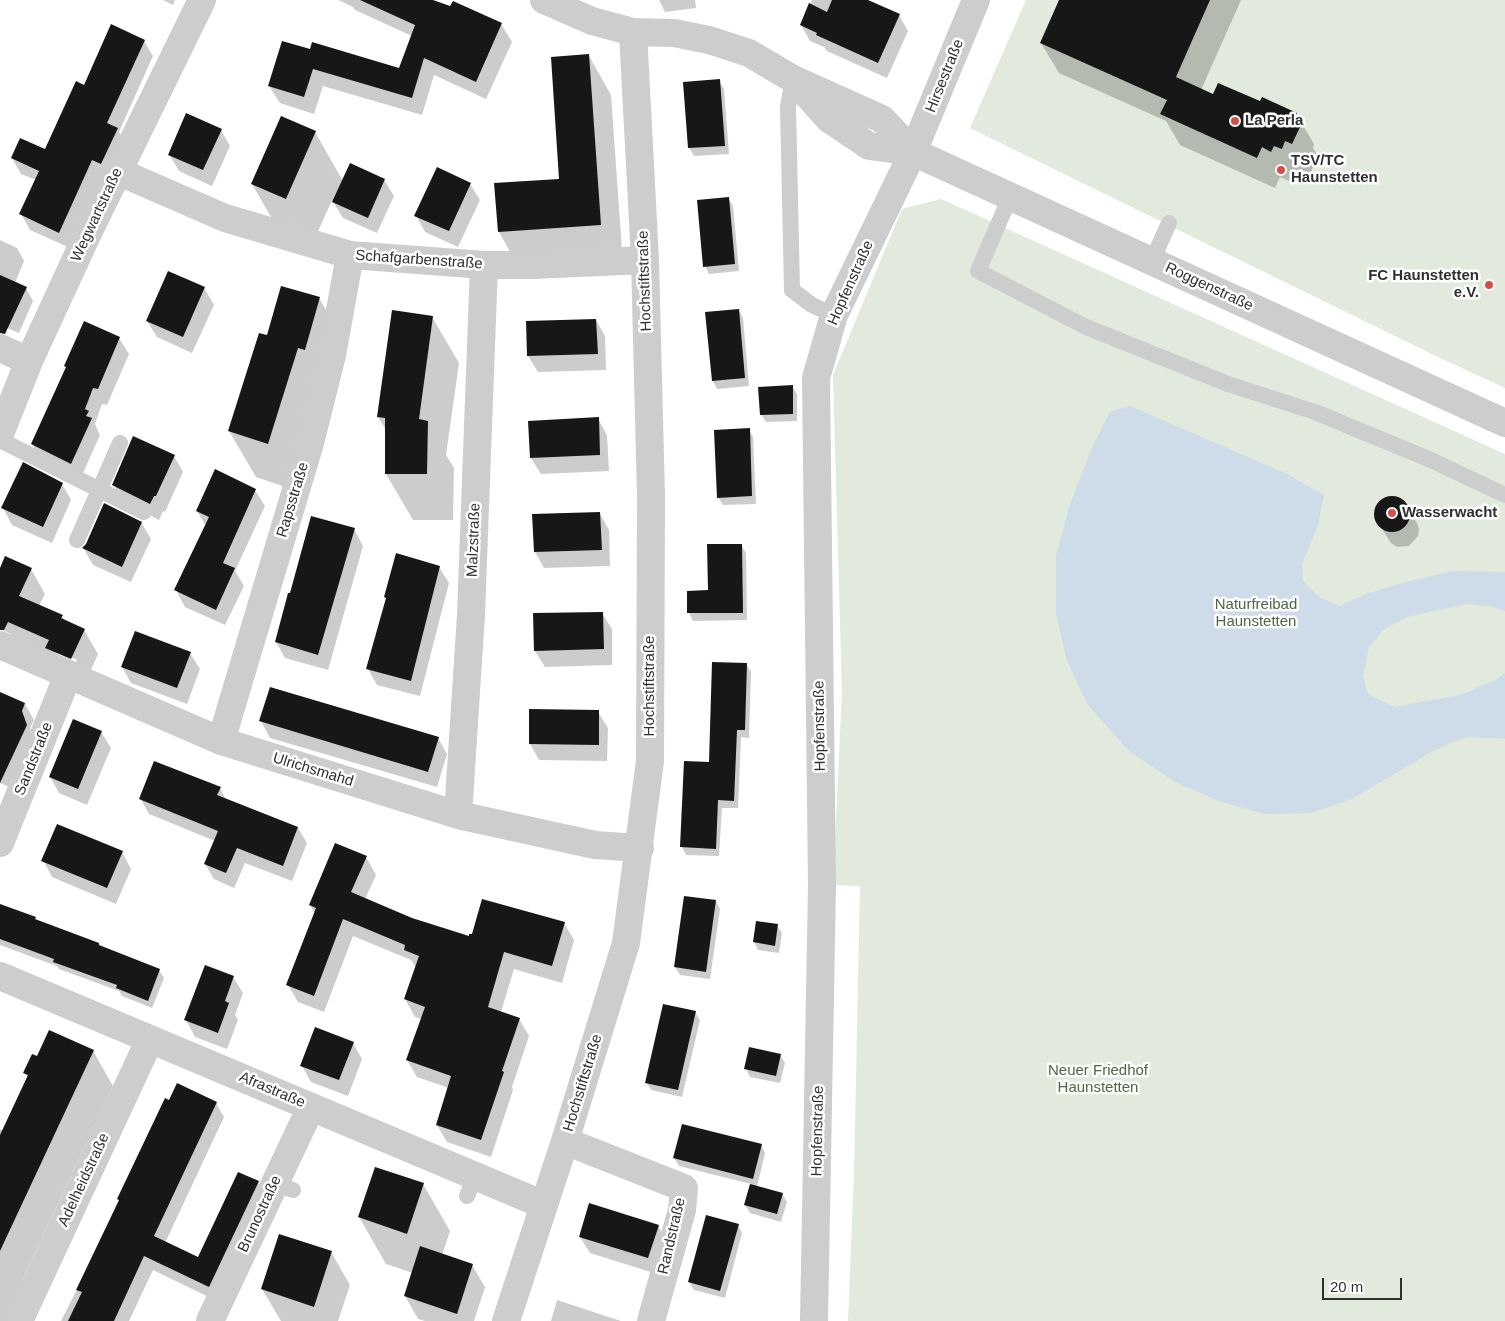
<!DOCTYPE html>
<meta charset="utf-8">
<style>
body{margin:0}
#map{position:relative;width:1505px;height:1321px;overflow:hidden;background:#fff;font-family:Arial,sans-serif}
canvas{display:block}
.scale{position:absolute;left:1322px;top:1278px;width:80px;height:22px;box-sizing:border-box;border:2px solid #303030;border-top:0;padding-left:6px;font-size:15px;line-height:18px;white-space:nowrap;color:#303030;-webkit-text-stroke:4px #fff;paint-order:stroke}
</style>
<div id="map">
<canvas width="1505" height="1321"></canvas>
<div class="scale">20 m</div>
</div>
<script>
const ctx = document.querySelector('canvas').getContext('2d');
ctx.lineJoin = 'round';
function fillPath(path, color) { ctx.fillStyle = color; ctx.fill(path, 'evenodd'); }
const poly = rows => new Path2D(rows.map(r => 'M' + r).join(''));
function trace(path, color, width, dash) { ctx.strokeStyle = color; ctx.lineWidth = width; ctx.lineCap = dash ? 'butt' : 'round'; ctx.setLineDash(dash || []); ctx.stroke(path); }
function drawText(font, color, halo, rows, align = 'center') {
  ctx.font = font + ' Arial,sans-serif'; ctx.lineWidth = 5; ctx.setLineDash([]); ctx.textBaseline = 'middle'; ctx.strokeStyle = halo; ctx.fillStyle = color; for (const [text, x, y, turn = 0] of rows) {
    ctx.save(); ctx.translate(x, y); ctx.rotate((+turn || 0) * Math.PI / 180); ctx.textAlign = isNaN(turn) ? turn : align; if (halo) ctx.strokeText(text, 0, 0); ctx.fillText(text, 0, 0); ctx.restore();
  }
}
fillPath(poly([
 [1026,0,1505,0,1505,388,1440,358,970,128],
 [941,199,1505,454,1505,1321,848,1321,854,1174,860,886,833,885,842,692,833,375,902,209]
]), '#e2e9dd');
fillPath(poly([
 [1130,406,1285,473,1324,495,1318,525,1302,564,1303,581,1319,597,1339,606,1369,593,1406,582,1453,571,1505,572,1505,611,1490,606,1466,604,1407,617,1383,630,1369,647,1363,677,1368,694,1395,707,1460,695,1496,680,1505,673,1505,739,1467,737,1456,741,1435,750,1352,799,1311,813,1265,814,1219,801,1175,782,1129,751,1088,705,1067,661,1056,613,1056,556,1069,507,1091,450,1110,412]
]), '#cedbe9');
fillPath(poly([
 [163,0,175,0,173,5],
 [338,0,429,0,501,24,512,42,486,99,434,75,422,115,323,86,314,114,280,103,269,86,311,51,400,70,412,36,355,10,353,7],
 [659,0,695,0,696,8,665,12],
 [812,0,865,0,899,15,908,31,887,78,827,51,824,47,810,41,801,25],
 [1061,0,1241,0,1201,90,1213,96,1261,103,1296,114,1314,144,1313,148,1318,156,1310,174,1303,171,1299,179,1291,175,1289,181,1280,177,1275,188,1180,145,1166,121,1059,73,1041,43],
 [144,41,153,56,119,132,126,145,68,247,30,230,21,214,36,180,21,174,12,158,46,150,85,87],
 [589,56,611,95,623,264,521,271,499,232,560,180],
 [719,81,724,89,729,154,694,156,689,148,685,83],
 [221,130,230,146,212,186,179,171,169,154],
 [315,132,343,181,384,180,394,196,377,233,343,218,332,200,312,245,279,231,252,184],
 [470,184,480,200,458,247,425,232,416,215],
 [728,198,733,206,739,271,709,274,705,266],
 [0,240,17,248,24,261,15,283,26,288,33,301,19,333,0,325],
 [204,288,214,305,192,353,157,337,147,321],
 [319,298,346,345,294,490,256,477,229,431,268,337],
 [739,310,743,318,749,386,717,389,713,381],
 [432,317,459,363,446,455,454,468,453,520,413,520,386,474,386,430,378,417],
 [596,320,605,336,606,370,538,372,528,356],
 [119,338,129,354,107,405,102,404,95,424,100,435,80,480,42,460,32,444],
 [792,386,797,394,797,421,766,422,761,414],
 [598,419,607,435,609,471,541,474,531,458],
 [749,430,753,437,756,504,723,505,718,497],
 [174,456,183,472,165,512,163,511,159,520,123,501,114,485],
 [62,484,71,500,52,543,12,525,3,508],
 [255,490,265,506,235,571,244,586,225,625,185,607,176,590,206,526,197,511],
 [1391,497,1402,501,1417,523,1419,529,1418,536,1409,546,1397,547,1391,543,1377,521,1375,514,1376,508,1380,502],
 [600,514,609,530,610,566,544,568,535,552],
 [141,522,151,539,131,582,93,565,84,549],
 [354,529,363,546,328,670,285,658,276,642],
 [741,545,746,553,747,620,693,621,689,613,709,592],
 [0,567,31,569,45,594,39,606,62,616,65,621,84,630,98,654,85,683,16,643,11,634,0,629],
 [55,650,77,660,76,662,55,653],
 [439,567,449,583,420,696,377,685,368,669,387,600,385,597],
 [602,613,612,629,612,665,545,667,535,651],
 [190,653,200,669,187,704,131,683,122,667],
 [747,665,751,672,749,738,741,737,738,808,722,808,719,856,686,855,682,847],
 [0,693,25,704,34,720,30,728,35,742,14,789,0,783],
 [598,712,608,728,607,761,539,760,530,744],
 [261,721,438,738,447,754,437,787,270,738],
 [101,732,111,748,87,805,59,793,50,777],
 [220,788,226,800,298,828,307,843,292,881,245,863,234,888,214,879,205,864,215,841,149,814,140,798],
 [122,852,131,869,116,904,52,877,43,860],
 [366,857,376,875,365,899,412,919,469,938,564,923,574,940,562,983,514,969,501,1012,519,1019,529,1036,512,1087,513,1090,491,1157,447,1142,437,1125,449,1088,417,1077,407,1060,422,1019,415,1017,405,999,416,968,411,960,353,936,324,1012,298,1002,288,985,315,914,310,905],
 [685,897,716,901,720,909,710,979,680,975,675,967],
 [0,916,35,918,37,921,99,944,100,947,159,970,164,978,152,1008,122,996,119,991,59,969,57,966,0,945],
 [777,925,782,933,779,953,758,950,754,942],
 [233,977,243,993,235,1015,238,1020,227,1049,195,1037,186,1020],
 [695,1012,700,1020,682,1097,651,1090,647,1083],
 [353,1043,362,1059,348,1096,311,1082,302,1066],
 [93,1051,113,1086,23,1279,24,1281,12,1321,0,1321,0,1129,4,1131,28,1078,25,1073,37,1058],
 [780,1055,785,1063,780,1083,750,1077,746,1069],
 [216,1103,224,1117,165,1243,199,1259,258,1182,266,1197,217,1301,153,1270,129,1321,61,1321,103,1238],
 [761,1145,765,1153,757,1187,782,1194,787,1202,781,1222,750,1213,745,1205,751,1184,679,1166,674,1158],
 [423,1184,450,1231,442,1255,472,1265,485,1287,474,1321,425,1321,418,1319,405,1296,413,1273,386,1264,359,1217],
 [738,1225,742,1233,725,1298,694,1290,689,1282],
 [658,1226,667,1242,657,1274,590,1253,580,1237],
 [331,1252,350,1285,338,1321,281,1321,262,1289],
 [557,1300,621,1321,551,1321]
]), '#0003');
fillPath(poly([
 [360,0,433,0,450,6,453,1,502,23,476,82,424,58,412,98,313,69,304,97,268,86,282,41,310,49,312,42,399,68,415,25],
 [832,0,868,0,900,14,878,63,816,35,817,33,800,25,809,3,827,12],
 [1059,0,1210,0,1176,77,1213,94,1218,83,1260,101,1262,97,1297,113,1294,121,1301,125,1292,144,1285,141,1282,149,1274,146,1271,152,1262,147,1257,158,1160,114,1167,100,1040,43],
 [111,24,145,40,107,123,118,128,101,164,92,160,59,233,19,214,39,171,11,158,20,138,45,149,76,81,84,85],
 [589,54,601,225,498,232,494,183,559,179,551,57],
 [720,79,725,146,688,148,683,82],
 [186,113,222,129,203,170,168,155],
 [281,116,316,131,286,199,251,184],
 [350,163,385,179,368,218,332,202],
 [437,167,471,183,449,231,414,216],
 [729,197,735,264,703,267,697,200],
 [168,271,205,287,183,337,146,321],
 [0,275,27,287,5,334,0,333],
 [281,286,320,297,305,350,298,348,268,444,228,431,259,333,267,335],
 [739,309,745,378,712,381,705,312],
 [392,310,433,316,419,419,428,421,427,474,385,474,385,418,377,417],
 [596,319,598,354,527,356,526,321],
 [84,321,120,337,98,389,93,388,85,409,89,411,86,416,92,418,71,464,31,444,66,367,64,366],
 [793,385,793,414,760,415,758,387],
 [599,417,600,455,530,458,528,421],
 [750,428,752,496,717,498,714,430],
 [133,436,175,455,156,496,154,496,150,504,112,485],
 [23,462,63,483,43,527,1,508],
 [215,469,256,489,223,563,235,568,216,610,174,590,209,517,196,511],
 '1374 514a18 18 0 1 1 36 0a18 18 0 1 1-36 0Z',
 [104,503,142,522,122,567,82,548,86,544],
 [600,512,602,550,534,552,532,514],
 [311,516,355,528,318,655,275,642,288,593,290,593],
 [707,544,742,544,743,613,687,613,687,591,708,590],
 [396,553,440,566,411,681,366,669,386,598,384,597],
 [5,556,32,568,19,596,63,615,61,618,85,629,71,659,45,648,49,640,8,622,4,630,0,630,0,568],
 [603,612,604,649,534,651,533,613],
 [135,631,191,652,177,688,121,667],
 [712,662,747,663,745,730,737,730,734,801,718,800,716,849,680,847,684,761,709,762],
 [270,687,439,737,428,772,259,721],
 [0,692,25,703,22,711,27,725,0,783],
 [529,709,599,710,599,745,529,744],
 [73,719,102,731,78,789,49,777],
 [154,761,221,787,217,795,298,827,283,866,237,848,226,873,204,864,218,831,139,799],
 [57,824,123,851,107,888,41,861],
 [335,843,367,856,351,892,412,918,469,936,469,934,472,934,482,899,565,922,552,966,504,952,488,1007,520,1018,502,1071,504,1072,481,1140,436,1125,451,1076,406,1060,425,1007,404,999,419,956,404,950,405,945,343,919,314,996,286,985,316,908,309,905],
 [684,896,716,900,706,972,674,967],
 [0,904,36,917,35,919,99,943,99,945,160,969,148,1001,116,988,117,985,53,962,54,959,0,939],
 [756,921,778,924,775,946,753,942],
 [205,965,234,976,225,1001,229,1003,218,1033,184,1020],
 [663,1004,696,1011,678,1090,645,1083],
 [315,1027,354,1042,339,1080,300,1066],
 [49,1030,94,1050,0,1251,0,1135,28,1075,23,1073,32,1054,37,1056],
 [749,1047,781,1054,776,1076,744,1069],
 [177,1083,217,1102,154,1236,198,1257,238,1172,259,1181,209,1287,144,1256,114,1321,68,1321,82,1292,76,1290,119,1200,117,1199,165,1098,169,1100],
 [682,1124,762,1144,753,1179,673,1158],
 [375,1167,424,1183,407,1234,358,1217],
 [750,1184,783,1193,777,1214,744,1205],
 [589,1203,659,1225,648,1258,579,1237],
 [706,1215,739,1224,720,1291,688,1282],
 [279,1234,332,1251,314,1307,261,1289],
 [420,1246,473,1264,457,1314,404,1296]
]), '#171717');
trace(poly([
 [793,79,788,107,792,290,812,305,834,315],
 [1010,197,978,271,1086,327,1228,384,1315,412,1431,460,1505,495],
 [1152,261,1169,223],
 [0,440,144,512],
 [77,540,120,443],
 [275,1184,293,1190],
 [467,1196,475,1176]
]), '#cdcdcd', 16);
trace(poly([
 [544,0,592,21,633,32,674,33,709,40,749,53,793,79,882,119,913,152],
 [793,79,829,119,869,146,913,152,1505,423],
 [117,171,225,218,350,255,484,265,533,265,645,260],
 [0,348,29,361],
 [0,434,29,361,87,235,202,0],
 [0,645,221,741,458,815,595,845,640,848],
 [221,741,310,443,332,355,350,255],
 [458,815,471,615,484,265],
 [0,843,68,675],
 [0,976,544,1205],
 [565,1141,684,1188,682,1210,651,1321],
 [19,1321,150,1039],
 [210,1321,311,1107],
 [506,1321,565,1141,626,943,650,761,651,496,645,260,633,32],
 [814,1321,822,885,816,378,834,315,913,152,976,0]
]), '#cdcdcd', 28);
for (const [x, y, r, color] of [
 [1235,121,5,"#d45046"],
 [1281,170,5,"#d45046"],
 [1489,285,5,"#d45046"],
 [1392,513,5,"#d45046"]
]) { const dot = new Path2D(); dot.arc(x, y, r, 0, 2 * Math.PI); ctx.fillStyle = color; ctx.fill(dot); trace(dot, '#fff', 2); }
drawText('15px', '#303030', '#fff', [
 ["Hirsestraße",945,76,-68],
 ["Wegwartstraße",97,215,-65],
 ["Schafgarbenstraße",419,260,4],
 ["Hochstiftstraße",645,281,-92],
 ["Hopfenstraße",851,283,-66],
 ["Roggenstraße",1209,287,25],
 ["Rapsstraße",293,500,-73],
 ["Malzstraße",474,540,-88],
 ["Hochstiftstraße",650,686,-90],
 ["Hopfenstraße",820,726,-91],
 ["Sandstraße",34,759,-68],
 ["Ulrichsmahd",313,770,17],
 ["Hochstiftstraße",583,1083,-73],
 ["Afrastraße",272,1090,23],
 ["Hopfenstraße",818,1131,-89],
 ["Adelheidstraße",84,1180,-65],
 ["Brunostraße",260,1214,-65],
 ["Randstraße",672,1236,-77]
]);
drawText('bold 15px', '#303030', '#fff', [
 ["La Perla",1245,121],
 ["TSV/TC",1291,161],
 ["Haunstetten",1291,178],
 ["FC Haunstetten",1479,276,"right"],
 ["e.V.",1479,293,"right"],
 ["Wasserwacht",1402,513]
], 'left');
drawText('15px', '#4e6842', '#fff', [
 ["Naturfreibad",1256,605],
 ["Haunstetten",1256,622],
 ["Neuer Friedhof",1098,1071],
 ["Haunstetten",1098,1088]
]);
</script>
